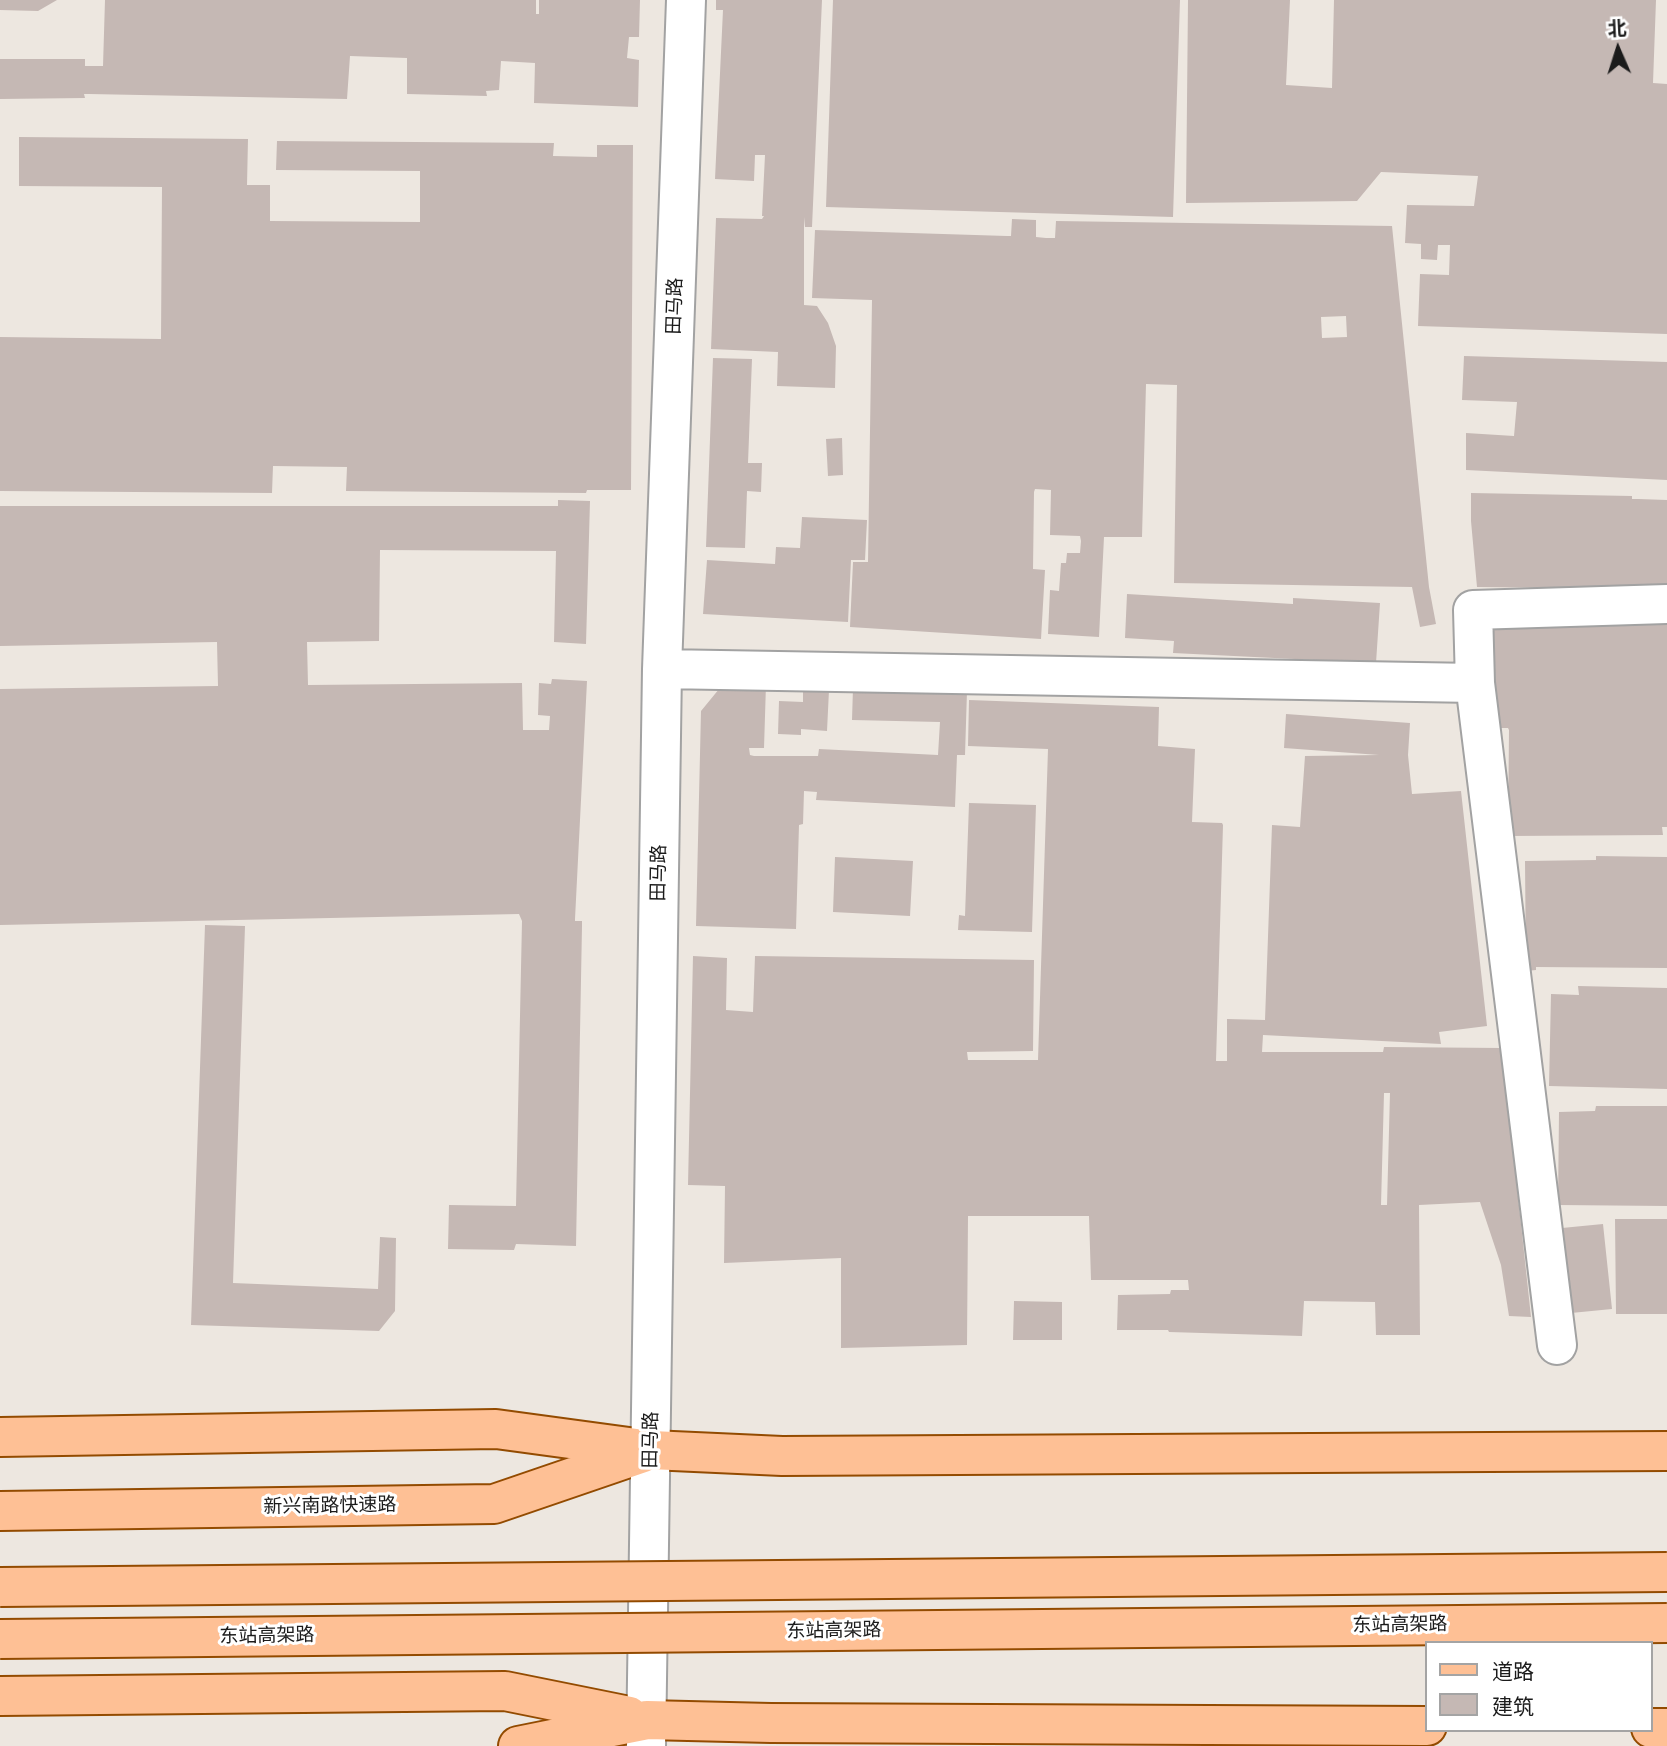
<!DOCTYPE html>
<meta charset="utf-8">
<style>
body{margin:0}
#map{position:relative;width:1667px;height:1746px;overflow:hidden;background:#ede7e0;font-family:"IBM Plex Sans","Noto Sans SC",sans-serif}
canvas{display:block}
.legend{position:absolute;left:1425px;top:1641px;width:228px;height:91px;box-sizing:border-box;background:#fff;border:2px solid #a4a4a4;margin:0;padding:9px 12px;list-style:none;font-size:21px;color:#1b1b1b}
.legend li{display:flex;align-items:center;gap:14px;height:35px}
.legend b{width:35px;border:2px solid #a4a4a4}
.north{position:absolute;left:1583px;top:14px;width:70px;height:70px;-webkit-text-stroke:5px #fff;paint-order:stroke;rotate:357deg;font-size:19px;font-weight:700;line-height:28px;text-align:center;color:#1b1b1b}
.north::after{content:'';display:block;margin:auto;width:24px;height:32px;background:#1b1b1b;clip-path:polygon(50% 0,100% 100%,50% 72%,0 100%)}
</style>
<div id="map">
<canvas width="1667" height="1746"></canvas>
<ul class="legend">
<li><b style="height:9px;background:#fec095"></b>道路</li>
<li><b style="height:19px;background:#c5b8b4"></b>建筑</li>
</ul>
<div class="north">北</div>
</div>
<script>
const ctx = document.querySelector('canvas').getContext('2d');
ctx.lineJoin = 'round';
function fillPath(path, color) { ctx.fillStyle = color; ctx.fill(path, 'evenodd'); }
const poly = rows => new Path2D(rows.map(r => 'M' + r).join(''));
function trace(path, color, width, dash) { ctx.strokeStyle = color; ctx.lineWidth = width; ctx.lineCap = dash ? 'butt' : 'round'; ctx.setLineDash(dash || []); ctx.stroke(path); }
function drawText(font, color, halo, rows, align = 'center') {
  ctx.font = font + ' "IBM Plex Sans","Noto Sans SC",sans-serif'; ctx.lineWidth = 6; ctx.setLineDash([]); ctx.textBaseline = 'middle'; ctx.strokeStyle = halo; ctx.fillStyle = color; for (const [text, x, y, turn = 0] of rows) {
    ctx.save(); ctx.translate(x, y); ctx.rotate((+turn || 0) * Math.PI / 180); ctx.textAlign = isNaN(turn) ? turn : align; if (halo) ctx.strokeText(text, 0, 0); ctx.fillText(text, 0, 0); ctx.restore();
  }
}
fillPath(poly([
 [0,0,57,0,38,11,0,10],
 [105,0,536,0,536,14,539,14,539,0,640,0,639,37,629,37,627,58,639,60,638,107,534,103,535,63,501,61,499,90,486,91,487,96,407,94,407,58,350,56,347,99,89,94,84,94,85,98,0,99,0,59,85,59,85,66,103,66],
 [716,0,822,0,812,227,805,227,804,217,804,305,817,306,828,323,836,346,835,388,777,386,778,352,711,349,716,218,762,219,764,216,762,216,765,155,755,155,754,181,715,179,723,10,716,10],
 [833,0,1180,0,1173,217,826,207],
 [1188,0,1290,0,1286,85,1332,88,1334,0,1656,0,1653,83,1667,84,1667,334,1418,326,1420,274,1449,275,1450,245,1438,245,1437,260,1421,259,1421,244,1405,243,1407,205,1474,206,1478,176,1381,172,1357,201,1186,203],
 [19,137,248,139,247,185,270,185,270,221,420,222,420,171,276,170,277,141,554,143,553,156,597,157,597,145,633,145,631,490,587,490,586,493,346,491,347,467,273,466,272,493,0,491,0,337,161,339,162,187,19,186],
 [1012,219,1036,220,1036,237,1046,238,1055,238,1056,221,1392,226,1429,587,1436,624,1420,627,1412,587,1174,583,1177,385,1146,384,1142,537,1104,537,1099,637,1048,634,1050,590,1059,591,1061,563,1066,563,1067,553,1080,553,1081,541,1080,536,1050,535,1051,490,1035,489,1034,492,1033,569,1045,570,1041,639,850,627,853,562,868,562,872,300,812,298,815,230,1007,236,1011,236],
 [1346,316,1347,337,1322,338,1321,317],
 [1464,356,1667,362,1667,480,1466,470,1466,433,1514,436,1517,402,1462,400],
 [713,358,752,359,748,463,762,463,761,492,747,491,745,548,706,547],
 [842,438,843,475,828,476,826,439],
 [1471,493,1632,496,1632,499,1638,499,1667,500,1667,589,1477,587,1471,521],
 [558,500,590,501,586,644,554,642,556,551,380,550,379,641,307,642,308,685,522,683,523,730,549,730,550,716,538,715,539,683,551,684,552,679,587,681,575,919,575,921,582,921,582,926,576,1246,516,1244,514,1250,448,1249,449,1205,516,1206,522,921,519,914,0,925,0,689,218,686,217,642,0,646,0,506,558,506],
 [802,517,867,520,865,560,851,560,848,622,703,614,707,560,775,564,776,547,800,548],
 [1127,594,1293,604,1293,598,1380,603,1376,663,1173,653,1174,641,1125,638],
 [1667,622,1667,827,1662,827,1663,835,1508,836,1509,730,1508,728,1493,728,1493,626],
 [724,683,766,684,764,748,749,748,750,755,754,756,818,756,819,749,938,755,940,722,852,720,853,688,967,691,965,755,957,755,955,807,816,800,817,792,804,791,803,824,799,825,796,929,696,926,701,711],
 [803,689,829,690,827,731,801,729,801,735,778,734,779,701,803,702],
 [969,700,1159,707,1158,746,1195,749,1192,822,1222,823,1223,825,1216,1061,1227,1061,1227,1019,1265,1020,1272,825,1300,827,1305,756,1379,755,1284,748,1286,714,1410,723,1408,755,1412,794,1461,791,1487,1026,1439,1032,1441,1044,1263,1035,1262,1052,1383,1052,1384,1047,1502,1048,1531,1317,1509,1316,1501,1265,1480,1202,1419,1205,1420,1335,1376,1335,1375,1302,1304,1301,1302,1336,1169,1332,1168,1330,1117,1330,1118,1295,1170,1294,1171,1290,1189,1290,1188,1280,1091,1280,1089,1216,968,1216,967,1345,841,1348,841,1258,724,1263,725,1186,688,1185,693,956,727,958,726,1010,753,1012,755,956,1034,960,1033,1051,967,1052,968,1060,1038,1060,1048,749,968,746],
 [1384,1093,1390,1093,1387,1205,1381,1205],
 [969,803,1036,805,1032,932,958,930,959,915,965,916],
 [1596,856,1667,857,1667,968,1536,967,1536,970,1526,971,1525,861,1596,860],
 [835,857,913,861,910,916,833,912],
 [205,925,245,926,233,1283,378,1289,380,1237,396,1238,395,1311,379,1331,191,1325],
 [1578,986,1667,988,1667,1089,1549,1086,1551,994,1579,995],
 [1596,1106,1667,1106,1667,1206,1558,1205,1559,1112,1595,1111],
 [1615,1219,1667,1219,1667,1314,1616,1314],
 [1603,1224,1612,1309,1571,1313,1562,1228],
 [1014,1301,1062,1302,1062,1340,1013,1340]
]), '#c5b8b4');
const minor = poly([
 [662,669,1475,683,1557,1345],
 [1475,683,1473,610,1667,604],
 [646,1746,662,669,686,0]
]);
const major = poly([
 [0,1437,496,1429,651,1450,782,1456,1667,1451],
 [0,1511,494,1504,643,1453],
 [0,1696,505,1691,629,1716],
 [1651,1728,1667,1728],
 [518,1746,647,1720,771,1723,1427,1726]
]);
trace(minor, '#a2a2a2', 42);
trace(major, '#934b00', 42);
trace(minor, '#fff', 38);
trace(major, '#fec095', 38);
const majorBridge = poly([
 [0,1587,1667,1572],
 [0,1639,1667,1623]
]);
trace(majorBridge, '#934b00', 42, []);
trace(majorBridge, '#fec095', 38);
drawText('19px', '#1b1b1b', '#fff', [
 ["田马路",675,306,-88],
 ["田马路",659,873,-89],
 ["田马路",651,1440,-89],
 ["新兴南路快速路",330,1506,-1],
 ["东站高架路",1400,1625,-1],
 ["东站高架路",834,1631,-1],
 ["东站高架路",267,1636,-1]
]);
</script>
